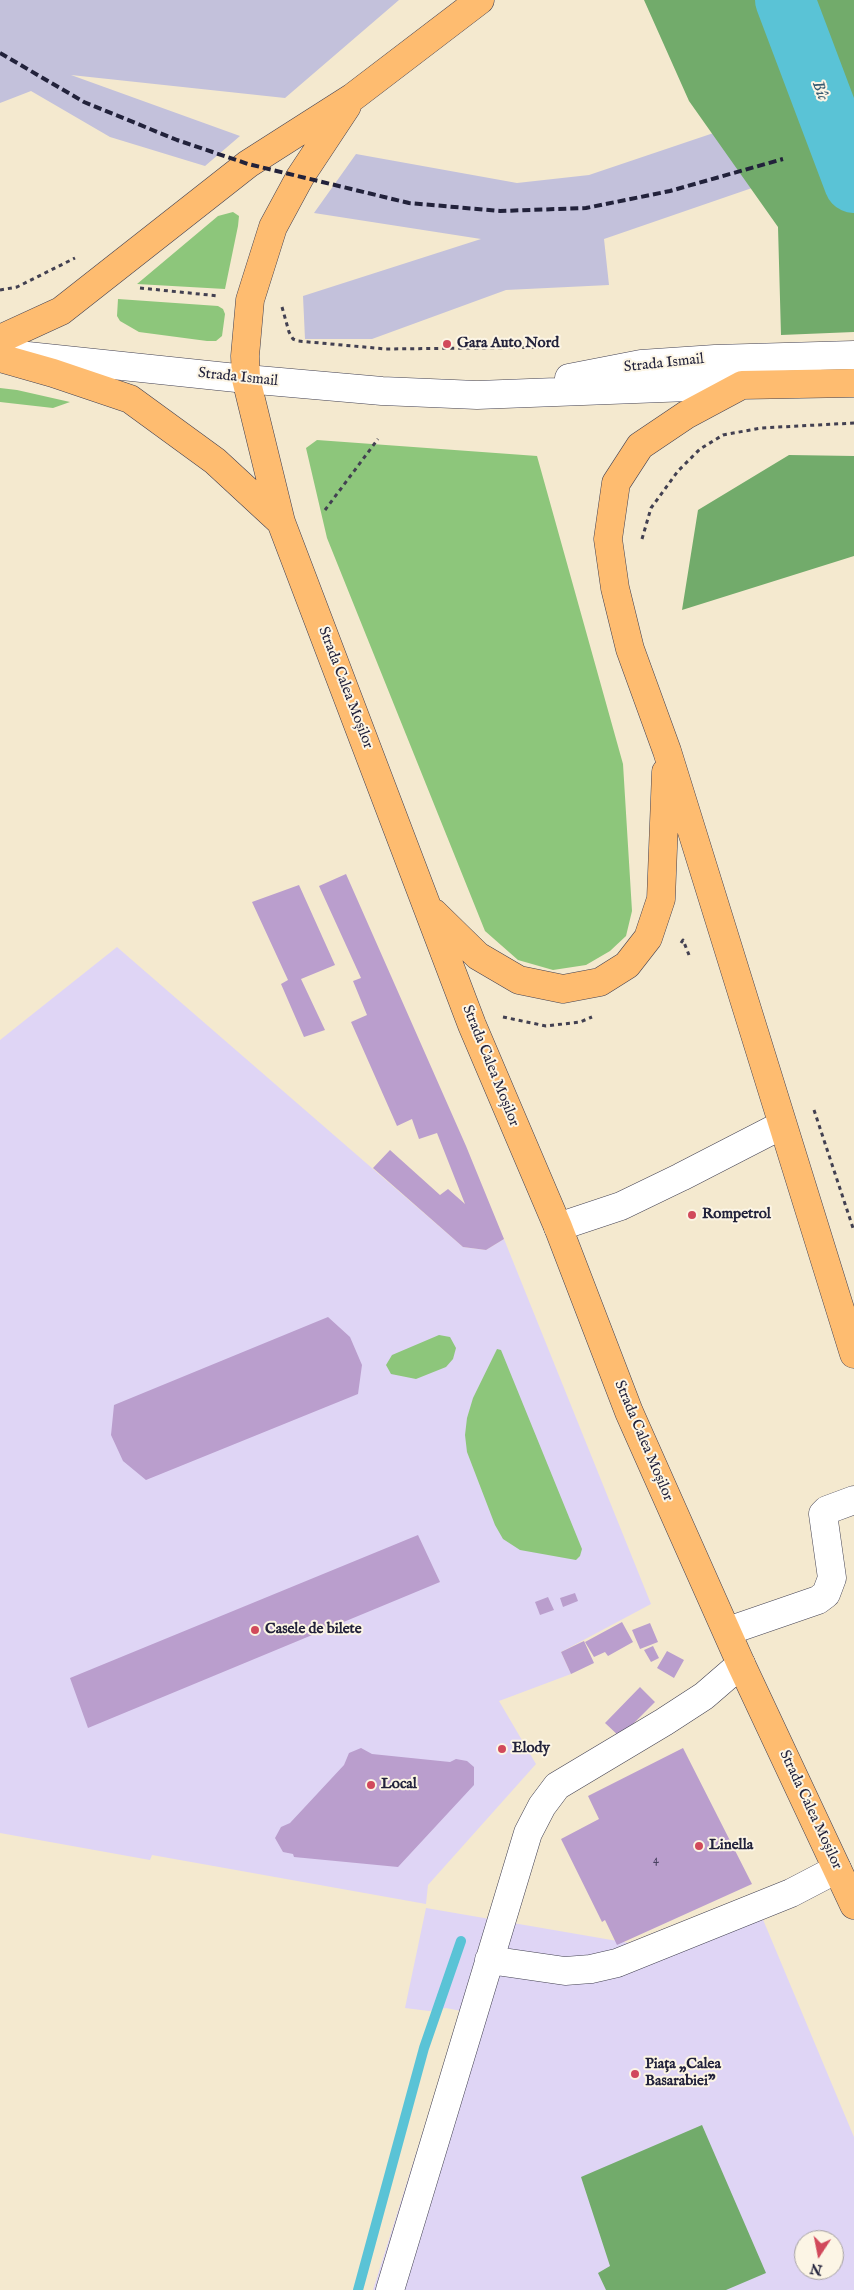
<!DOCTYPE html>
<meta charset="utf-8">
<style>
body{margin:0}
#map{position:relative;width:854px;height:2290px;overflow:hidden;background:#f4e9cf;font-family:"IM FELL English",serif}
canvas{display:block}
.north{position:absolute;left:794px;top:2230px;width:50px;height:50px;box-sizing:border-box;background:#fcf5e5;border:1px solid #a5a1a1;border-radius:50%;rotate:191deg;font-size:14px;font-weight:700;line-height:20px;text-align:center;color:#22223b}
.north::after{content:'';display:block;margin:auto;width:18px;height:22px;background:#d1495b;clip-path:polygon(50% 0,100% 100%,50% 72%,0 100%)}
</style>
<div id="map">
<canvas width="854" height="2290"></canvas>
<div class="north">N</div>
</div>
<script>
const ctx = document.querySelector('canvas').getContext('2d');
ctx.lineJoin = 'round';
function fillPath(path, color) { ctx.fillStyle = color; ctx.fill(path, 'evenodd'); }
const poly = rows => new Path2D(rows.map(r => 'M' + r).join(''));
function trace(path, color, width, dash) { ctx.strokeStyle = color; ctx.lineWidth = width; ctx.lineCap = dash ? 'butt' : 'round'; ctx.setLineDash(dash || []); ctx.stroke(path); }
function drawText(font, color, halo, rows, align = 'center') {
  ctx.font = font + ' "IM FELL English",serif'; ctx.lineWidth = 4; ctx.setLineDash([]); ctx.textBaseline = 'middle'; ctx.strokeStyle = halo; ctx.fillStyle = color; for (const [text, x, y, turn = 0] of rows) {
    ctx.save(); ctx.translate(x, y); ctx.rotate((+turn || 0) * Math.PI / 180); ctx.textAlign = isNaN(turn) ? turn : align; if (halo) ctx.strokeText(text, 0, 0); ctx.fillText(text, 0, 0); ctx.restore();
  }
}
fillPath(poly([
 [117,947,463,1247,486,1250,504,1239,651,1604,561,1652,571,1674,499,1701,536,1764,428,1885,426,1904,152,1855,150,1860,0,1833,0,1040],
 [754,1898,854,2137,854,2290,373,2290,461,2011,446,2008,429,2011,405,2008,426,1908,629,1943],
 [804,2240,834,2240,834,2270,804,2270]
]), '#dfd5f5');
fillPath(poly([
 [0,0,399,0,285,98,71,75,240,136,205,166,110,137,31,91,0,103],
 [761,117,781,178,604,239,609,285,506,290,372,339,305,339,303,296,481,239,314,213,356,154,517,183,589,175]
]), '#c3c1db');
fillPath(poly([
 [233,212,239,216,238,226,225,289,137,284,218,216],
 [118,299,218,306,223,309,225,314,222,336,216,341,207,341,139,332,120,321,117,316],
 [0,388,17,390,70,402,53,408,0,402],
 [317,440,537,456,623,764,632,911,626,936,610,951,586,965,553,970,518,960,485,931,327,538,306,448],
 [439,1335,450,1337,456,1348,453,1359,446,1367,416,1379,391,1374,386,1365,392,1355],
 [497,1349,501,1350,582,1549,580,1556,576,1560,520,1550,503,1539,495,1525,467,1452,465,1435,467,1418,473,1398]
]), '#8dc67b');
fillPath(poly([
 [644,0,854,0,854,332,781,335,778,227,689,101],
 [789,455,854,456,854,556,682,610,698,510],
 [702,2125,766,2273,726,2290,606,2290,598,2273,610,2266,581,2177]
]), '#72ab6b');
trace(poly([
 [358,2290,424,2048,461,1941]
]), '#5ac3d6', 10);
trace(poly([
 [785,0,854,183]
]), '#5ac3d6', 60);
fillPath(poly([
 [346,874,466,1146,504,1239,486,1250,463,1247,373,1168,390,1150,440,1195,448,1189,465,1204,437,1133,419,1139,412,1119,397,1126,351,1022,367,1015,353,981,361,978,319,886],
 [299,885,335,965,301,979,325,1030,304,1037,281,984,288,980,252,902],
 [328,1317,350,1337,362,1365,358,1394,146,1480,123,1461,111,1435,114,1405],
 [418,1535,440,1582,88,1728,70,1678],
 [575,1593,578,1601,563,1607,560,1598],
 [548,1597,554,1610,540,1615,535,1602],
 [622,1622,633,1642,608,1656,605,1652,594,1657,585,1642],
 [650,1623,658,1642,640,1649,632,1630],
 [584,1641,594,1663,571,1674,561,1652],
 [653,1646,659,1658,651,1662,644,1650],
 [667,1651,684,1660,674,1678,657,1668],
 [640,1687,655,1702,620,1737,605,1723],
 [361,1748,372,1754,450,1762,456,1759,467,1761,474,1767,474,1785,398,1867,294,1857,293,1854,283,1852,275,1838,281,1827,290,1823,344,1765,349,1753],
 [683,1748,752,1884,617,1945,605,1920,602,1922,561,1839,599,1819,588,1796]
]), '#ba9ecd');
const minor = poly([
 [18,355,246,379,382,391,477,395,742,385],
 [569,378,641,364,715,359,854,355],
 [558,1227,621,1206,681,1177,782,1125],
 [728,1631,818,1600,826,1594,832,1578,823,1514,827,1510,854,1500],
 [489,1960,565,1971,591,1969,617,1963,791,1893,837,1869],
 [390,2290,528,1833,542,1806,557,1786,664,1722,704,1696,741,1664]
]);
const major = poly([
 [0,339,61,311,248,164,353,97,480,0],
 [0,358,53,373,130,399,215,461,281,522,472,1025,558,1227,629,1412,741,1664,854,1905],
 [854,383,742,385,686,415,640,446,616,483,608,539,615,588,630,649,667,751,854,1354],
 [281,522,246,379,245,356,250,300,273,227,300,177,347,106],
 [434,913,478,956,519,980,563,989,600,982,627,965,648,938,661,899,666,772]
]);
trace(minor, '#424051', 29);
trace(major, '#424051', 29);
trace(poly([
 [140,288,219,296],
 [0,290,17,287,75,258],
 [282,307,289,332,293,339,298,341,386,349,559,347],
 [325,510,378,439],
 [642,539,651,508,678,471,700,449,723,435,761,428,854,423],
 [681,943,683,940,689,955],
 [503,1017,546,1026,580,1022,592,1017],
 [814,1110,854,1231]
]), '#424051', 3, [4, 4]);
trace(minor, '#fff', 28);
trace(major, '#febc70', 28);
trace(poly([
 [0,53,84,102,177,140,248,164,409,203,500,211,586,208,670,191,783,159]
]), '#22223b', 4, [8, 4]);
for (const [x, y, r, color] of [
 [447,344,5,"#d1495b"],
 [692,1215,5,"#d1495b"],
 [255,1630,5,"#d1495b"],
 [502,1749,5,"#d1495b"],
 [371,1785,5,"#d1495b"],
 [699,1846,5,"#d1495b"],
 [635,2074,5,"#d1495b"]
]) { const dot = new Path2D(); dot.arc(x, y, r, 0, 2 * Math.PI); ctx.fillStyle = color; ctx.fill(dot); trace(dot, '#fcf5e5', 2); }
drawText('12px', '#484160', null, [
 ["4",656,1861]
]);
drawText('bold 15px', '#22223b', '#fcf5e5', [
 ["Gara Auto Nord",457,344],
 ["Rompetrol",702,1215],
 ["Casele de bilete",265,1630],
 ["Elody",512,1749],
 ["Local",381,1785],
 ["Linella",709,1846],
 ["Piața „Calea",645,2065],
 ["Basarabiei”",645,2082]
], 'left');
drawText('15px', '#22223b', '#fcf5e5', [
 ["Strada Ismail",664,364,-6],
 ["Strada Ismail",238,378,6],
 ["Strada Calea Moșilor",345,688,69],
 ["Strada Calea Moșilor",490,1066,68],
 ["Strada Calea Moșilor",643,1441,67],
 ["Strada Calea Moșilor",810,1810,65]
]);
drawText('italic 16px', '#365a71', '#fcf5e5', [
 ["Bîc",819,91,69]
]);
</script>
